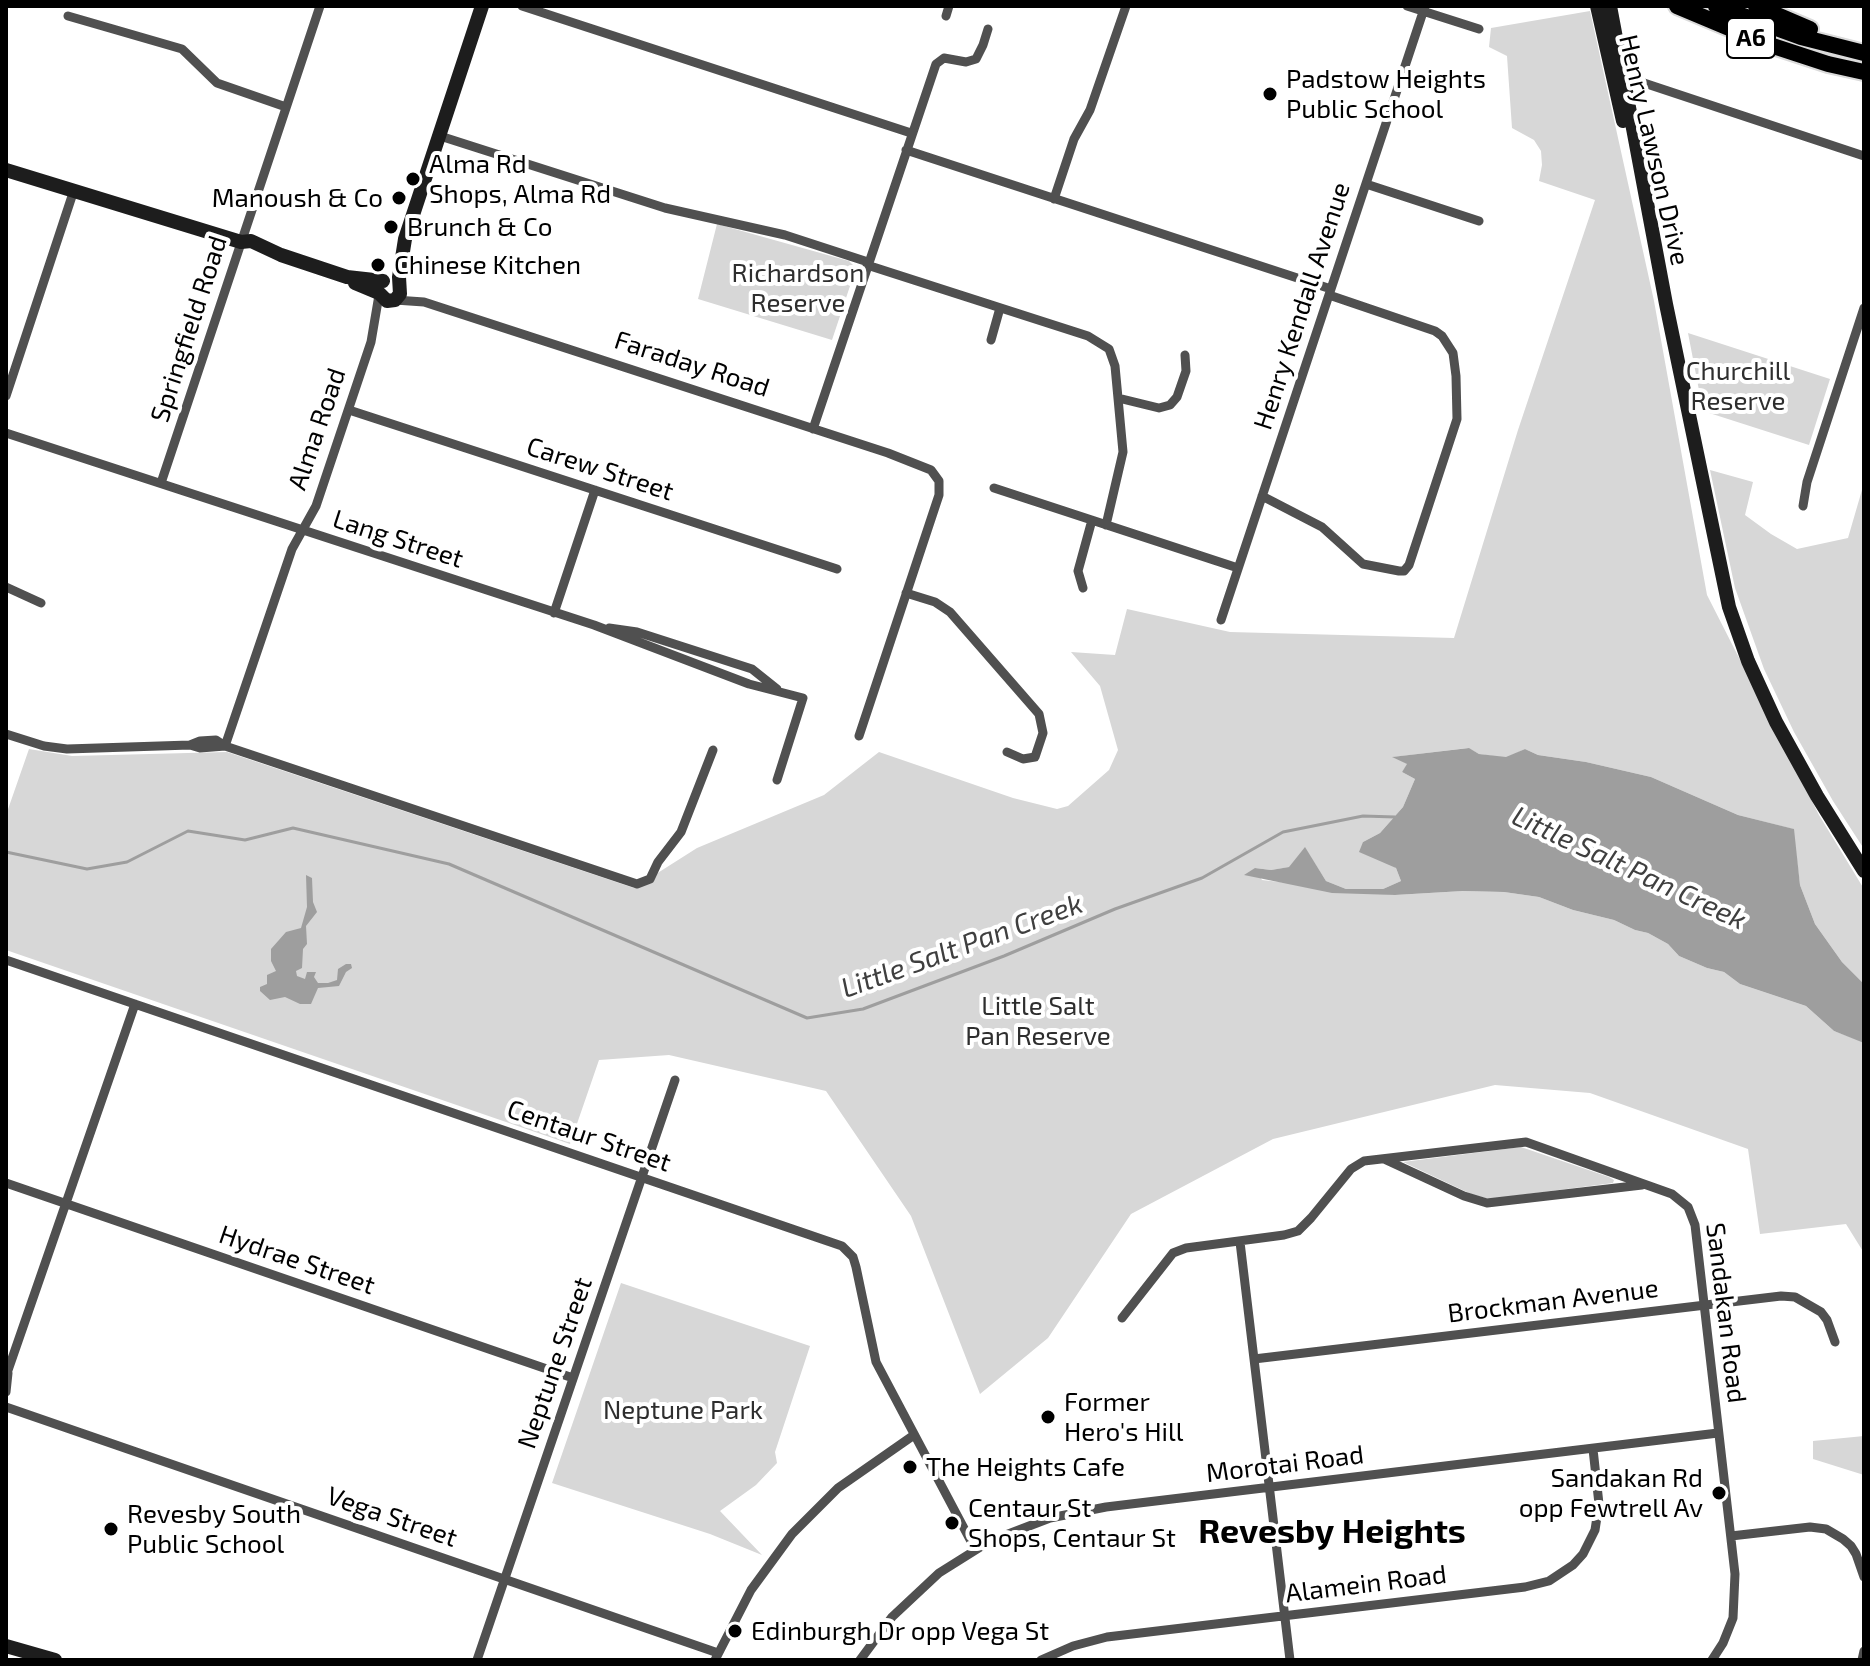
<!DOCTYPE html>
<style>
body{margin:0}
#map{position:relative;width:1870px;height:1666px;overflow:hidden;background:#fff;font-family:"Exo 2",sans-serif}
canvas{display:block}
.frame{position:absolute;inset:0;border:8px solid #000;pointer-events:none}
</style>
<div id="map">
<canvas width="1870" height="1666"></canvas>
<div class="frame"></div>
</div>
<script>
const ctx = document.querySelector('canvas').getContext('2d');
ctx.lineJoin = 'round';
function fillPath(path, color) { ctx.fillStyle = color; ctx.fill(path, 'evenodd'); }
const poly = rows => new Path2D(rows.map(r => 'M' + r).join(''));
function trace(path, color, width, dash) { ctx.strokeStyle = color; ctx.lineWidth = width; ctx.lineCap = dash ? 'butt' : 'round'; ctx.setLineDash(dash || []); ctx.stroke(path); }
function drawText(font, color, halo, rows, align = 'center') {
  ctx.font = font + ' "Exo 2",sans-serif'; ctx.lineWidth = 8; ctx.setLineDash([]); ctx.textBaseline = 'middle'; ctx.strokeStyle = halo; ctx.fillStyle = color; for (const [text, x, y, turn = 0] of rows) {
    ctx.save(); ctx.translate(x, y); ctx.rotate((+turn || 0) * Math.PI / 180); ctx.textAlign = isNaN(turn) ? turn : align; if (halo) ctx.strokeText(text, 0, 0); ctx.fillText(text, 0, 0); ctx.restore();
  }
}
fillPath(poly([
 [1590,11,1654,301,1707,595,1819,815,1864,889,1864,984,1842,962,1815,924,1800,885,1793,829,1738,815,1651,777,1586,762,1538,755,1525,749,1506,758,1479,754,1468,748,1393,757,1408,764,1402,772,1415,779,1403,807,1380,833,1363,842,1396,868,1401,881,1383,889,1346,889,1326,881,1305,848,1290,867,1271,870,1255,868,1262,880,1395,895,1463,891,1504,892,1539,897,1573,910,1614,920,1635,930,1648,933,1668,944,1679,956,1707,968,1724,972,1740,984,1806,1006,1834,1031,1864,1042,1864,1253,1846,1224,1760,1234,1748,1149,1590,1093,1495,1085,1273,1139,1131,1214,1048,1338,980,1394,911,1216,826,1091,669,1055,599,1060,570,1144,6,950,6,815,29,749,72,756,227,752,634,888,697,848,824,795,879,752,1013,798,1057,809,1068,806,1109,770,1118,750,1100,686,1071,652,1115,655,1127,609,1230,632,1454,638,1518,430,1595,200,1539,181,1542,165,1541,151,1534,140,1512,128,1507,56,1489,47,1491,28],
 [717,224,849,261,856,268,832,340,698,299],
 [1688,333,1830,379,1809,445,1703,411],
 [1710,470,1753,482,1745,515,1771,534,1797,549,1848,538,1864,483,1864,849,1833,801,1794,732,1764,669,1735,588],
 [1521,1147,1609,1177,1614,1180,1613,1183,1489,1199,1471,1194,1403,1162],
 [621,1283,810,1346,775,1452,777,1463,756,1485,720,1511,762,1555,710,1534,552,1483],
 [1864,1436,1864,1475,1813,1459,1813,1441]
]), '#d7d7d7');
fillPath(poly([
 [1469,748,1479,754,1506,757,1525,749,1538,755,1586,762,1651,777,1738,815,1794,829,1800,885,1815,924,1842,962,1864,984,1864,1043,1834,1031,1806,1006,1740,984,1724,972,1707,968,1679,956,1668,944,1648,933,1635,930,1614,920,1573,910,1539,897,1504,892,1463,891,1395,895,1332,893,1244,875,1255,868,1271,870,1289,867,1305,847,1326,881,1346,889,1383,889,1401,881,1396,868,1359,852,1363,842,1380,833,1403,807,1415,779,1402,772,1407,764,1392,757],
 [306,875,312,878,313,902,317,912,306,926,307,944,303,949,302,968,296,971,297,976,305,979,307,972,316,972,314,977,318,983,328,983,337,980,338,969,346,964,351,964,352,968,346,972,339,986,318,988,311,1004,300,1004,285,997,270,1000,260,991,260,987,267,984,267,975,276,971,271,961,271,949,286,932,301,928,307,907]
]), '#9e9e9e');
trace(poly([
 [6,852,87,869,127,862,188,831,245,840,293,828,449,864,807,1018,863,1009,1004,956,1115,909,1202,878,1283,832,1363,816,1395,817]
]), '#9e9e9e', 3);
const highway = poly([
 [1677,6,1770,45,1828,64,1864,72],
 [1716,6,1801,37,1864,53],
 [1756,6,1810,29]
]);
trace(highway, '#dbdbdb', 20);
trace(poly([
 [522,6,911,133],
 [1407,6,1479,29],
 [68,16,182,49,217,83,286,107],
 [946,16,949,6],
 [1620,79,1644,83,1864,156],
 [440,136,665,208,785,235,868,262],
 [906,150,1331,289],
 [1366,184,1479,221],
 [1054,199,1074,139,1090,110,1126,6],
 [867,265,1088,336,1109,349,1115,366,1123,452,1106,525],
 [395,300,424,302,888,453,931,470,939,481,939,495,859,736],
 [991,340,1000,308],
 [6,396,74,190],
 [1118,398,1159,408,1170,405,1177,397,1186,371,1185,355],
 [349,410,837,569],
 [813,429,936,64,944,58,966,62,976,59,983,45,988,29],
 [6,433,594,625,749,684,803,698,777,780],
 [161,483,320,6],
 [994,488,1238,568],
 [1262,496,1322,527,1363,564,1399,571,1404,571,1409,565,1457,419,1456,376,1453,353,1442,336,1435,331,1329,295],
 [1803,506,1807,482,1864,308],
 [6,587,41,603],
 [1083,588,1078,571,1092,520],
 [906,593,935,602,950,612,1039,714,1043,733,1035,757,1023,759,1007,752],
 [554,613,595,490],
 [1221,620,1425,6],
 [609,628,637,632,752,669,777,689],
 [6,734,44,746,67,749,190,745,200,741,216,740,225,746,637,884,650,879,658,862,681,832,713,750],
 [190,745,200,748,225,746],
 [225,746,292,549,316,506,371,342,379,295],
 [6,960,842,1246,853,1257,856,1267,876,1362,975,1549],
 [1384,1159,1464,1196,1487,1203,1642,1185],
 [6,1183,573,1378],
 [1240,1242,1290,1660],
 [1122,1318,1173,1253,1186,1248,1284,1235,1298,1231,1311,1218,1351,1169,1364,1161,1526,1142,1672,1194,1688,1207,1695,1225,1735,1574,1733,1618,1723,1643,1712,1660],
 [1254,1359,1781,1296,1795,1297,1821,1312,1827,1320,1835,1342],
 [6,1376,135,1004],
 [6,1392,8,1373],
 [6,1407,718,1653],
 [1731,1536,1810,1527,1826,1529,1843,1539,1851,1546,1856,1554,1864,1577],
 [477,1660,675,1080],
 [715,1660,751,1590,792,1534,838,1488,914,1435],
 [860,1660,892,1617,939,1573,990,1541,1050,1518,1106,1507,1718,1433],
 [1041,1660,1073,1646,1107,1637,1525,1587,1549,1581,1573,1565,1583,1554,1595,1530,1599,1504,1593,1449],
 [1862,1660,1864,1651]
]), '#505050', 9);
trace(poly([
 [1597,6,1623,121],
 [1610,6,1666,304,1729,607,1748,661,1776,722,1817,796,1864,871],
 [6,170,241,242,251,241,281,255,347,277,383,281],
 [355,283,379,293,387,301,395,300,400,294,399,277,405,239,482,6],
 [6,1646,55,1660]
]), '#1d1d1d', 14);
trace(highway, '#000', 16);
for (const [x, y, r, color] of [
 [1270,94,8,"#000"],
 [413,179,8,"#000"],
 [399,198,8,"#000"],
 [391,227,8,"#000"],
 [378,265,8,"#000"],
 [1048,1417,8,"#000"],
 [910,1467,8,"#000"],
 [1719,1493,8,"#000"],
 [952,1523,8,"#000"],
 [111,1529,8,"#000"],
 [735,1631,8,"#000"]
]) { const dot = new Path2D(); dot.arc(x, y, r, 0, 2 * Math.PI); ctx.fillStyle = color; ctx.fill(dot); trace(dot, '#fff', 3); }
for (const [x, y, w] of [
 [1751,38,48]
]) { const box = new Path2D(); box.roundRect(x - w / 2, y - 20, w, 40, 6); ctx.fillStyle = '#fff'; ctx.fill(box); trace(box, '#000', 2); }
drawText('bold 24px', '#000', null, [
 ["A6",1751,38]
]);
drawText('26px', '#000', '#fff', [
 ["Padstow Heights",1286,79],
 ["Public School",1286,109],
 ["Alma Rd",429,164],
 ["Shops, Alma Rd",429,194],
 ["Manoush & Co",383,198,"right"],
 ["Brunch & Co",407,227],
 ["Chinese Kitchen",394,265],
 ["Former",1064,1402],
 ["Hero's Hill",1064,1432],
 ["The Heights Cafe",926,1467],
 ["Sandakan Rd",1703,1478,"right"],
 ["opp Fewtrell Av",1703,1508,"right"],
 ["Centaur St",968,1508],
 ["Shops, Centaur St",968,1538],
 ["Revesby South",127,1514],
 ["Public School",127,1544],
 ["Edinburgh Dr opp Vega St",751,1631]
], 'left');
drawText('26px', '#000', '#fff', [
 ["Henry Lawson Drive",1654,150,77],
 ["Henry Kendall Avenue",1302,306,-72],
 ["Springfield Road",189,329,-72],
 ["Faraday Road",692,364,18],
 ["Alma Road",317,429,-71],
 ["Carew Street",600,469,18],
 ["Lang Street",398,539,18],
 ["Centaur Street",589,1136,19],
 ["Hydrae Street",297,1260,19],
 ["Brockman Avenue",1553,1301,-7],
 ["Sandakan Road",1726,1313,83],
 ["Neptune Street",555,1363,-71],
 ["Morotai Road",1285,1464,-7],
 ["Vega Street",392,1517,19],
 ["Alamein Road",1366,1584,-7]
]);
drawText('26px', '#2e2e2e', '#fff', [
 ["Richardson",798,273],
 ["Reserve",798,303],
 ["Churchill",1738,371],
 ["Reserve",1738,401],
 ["Little Salt",1038,1006],
 ["Pan Reserve",1038,1036],
 ["Neptune Park",683,1410]
]);
drawText('italic 28px', '#3f3f3f', '#fff', [
 ["Little Salt Pan Creek",1629,868,25],
 ["Little Salt Pan Creek",962,946,-20]
]);
drawText('bold 34px', '#000', '#fff', [
 ["Revesby Heights",1332,1532]
]);
</script>
